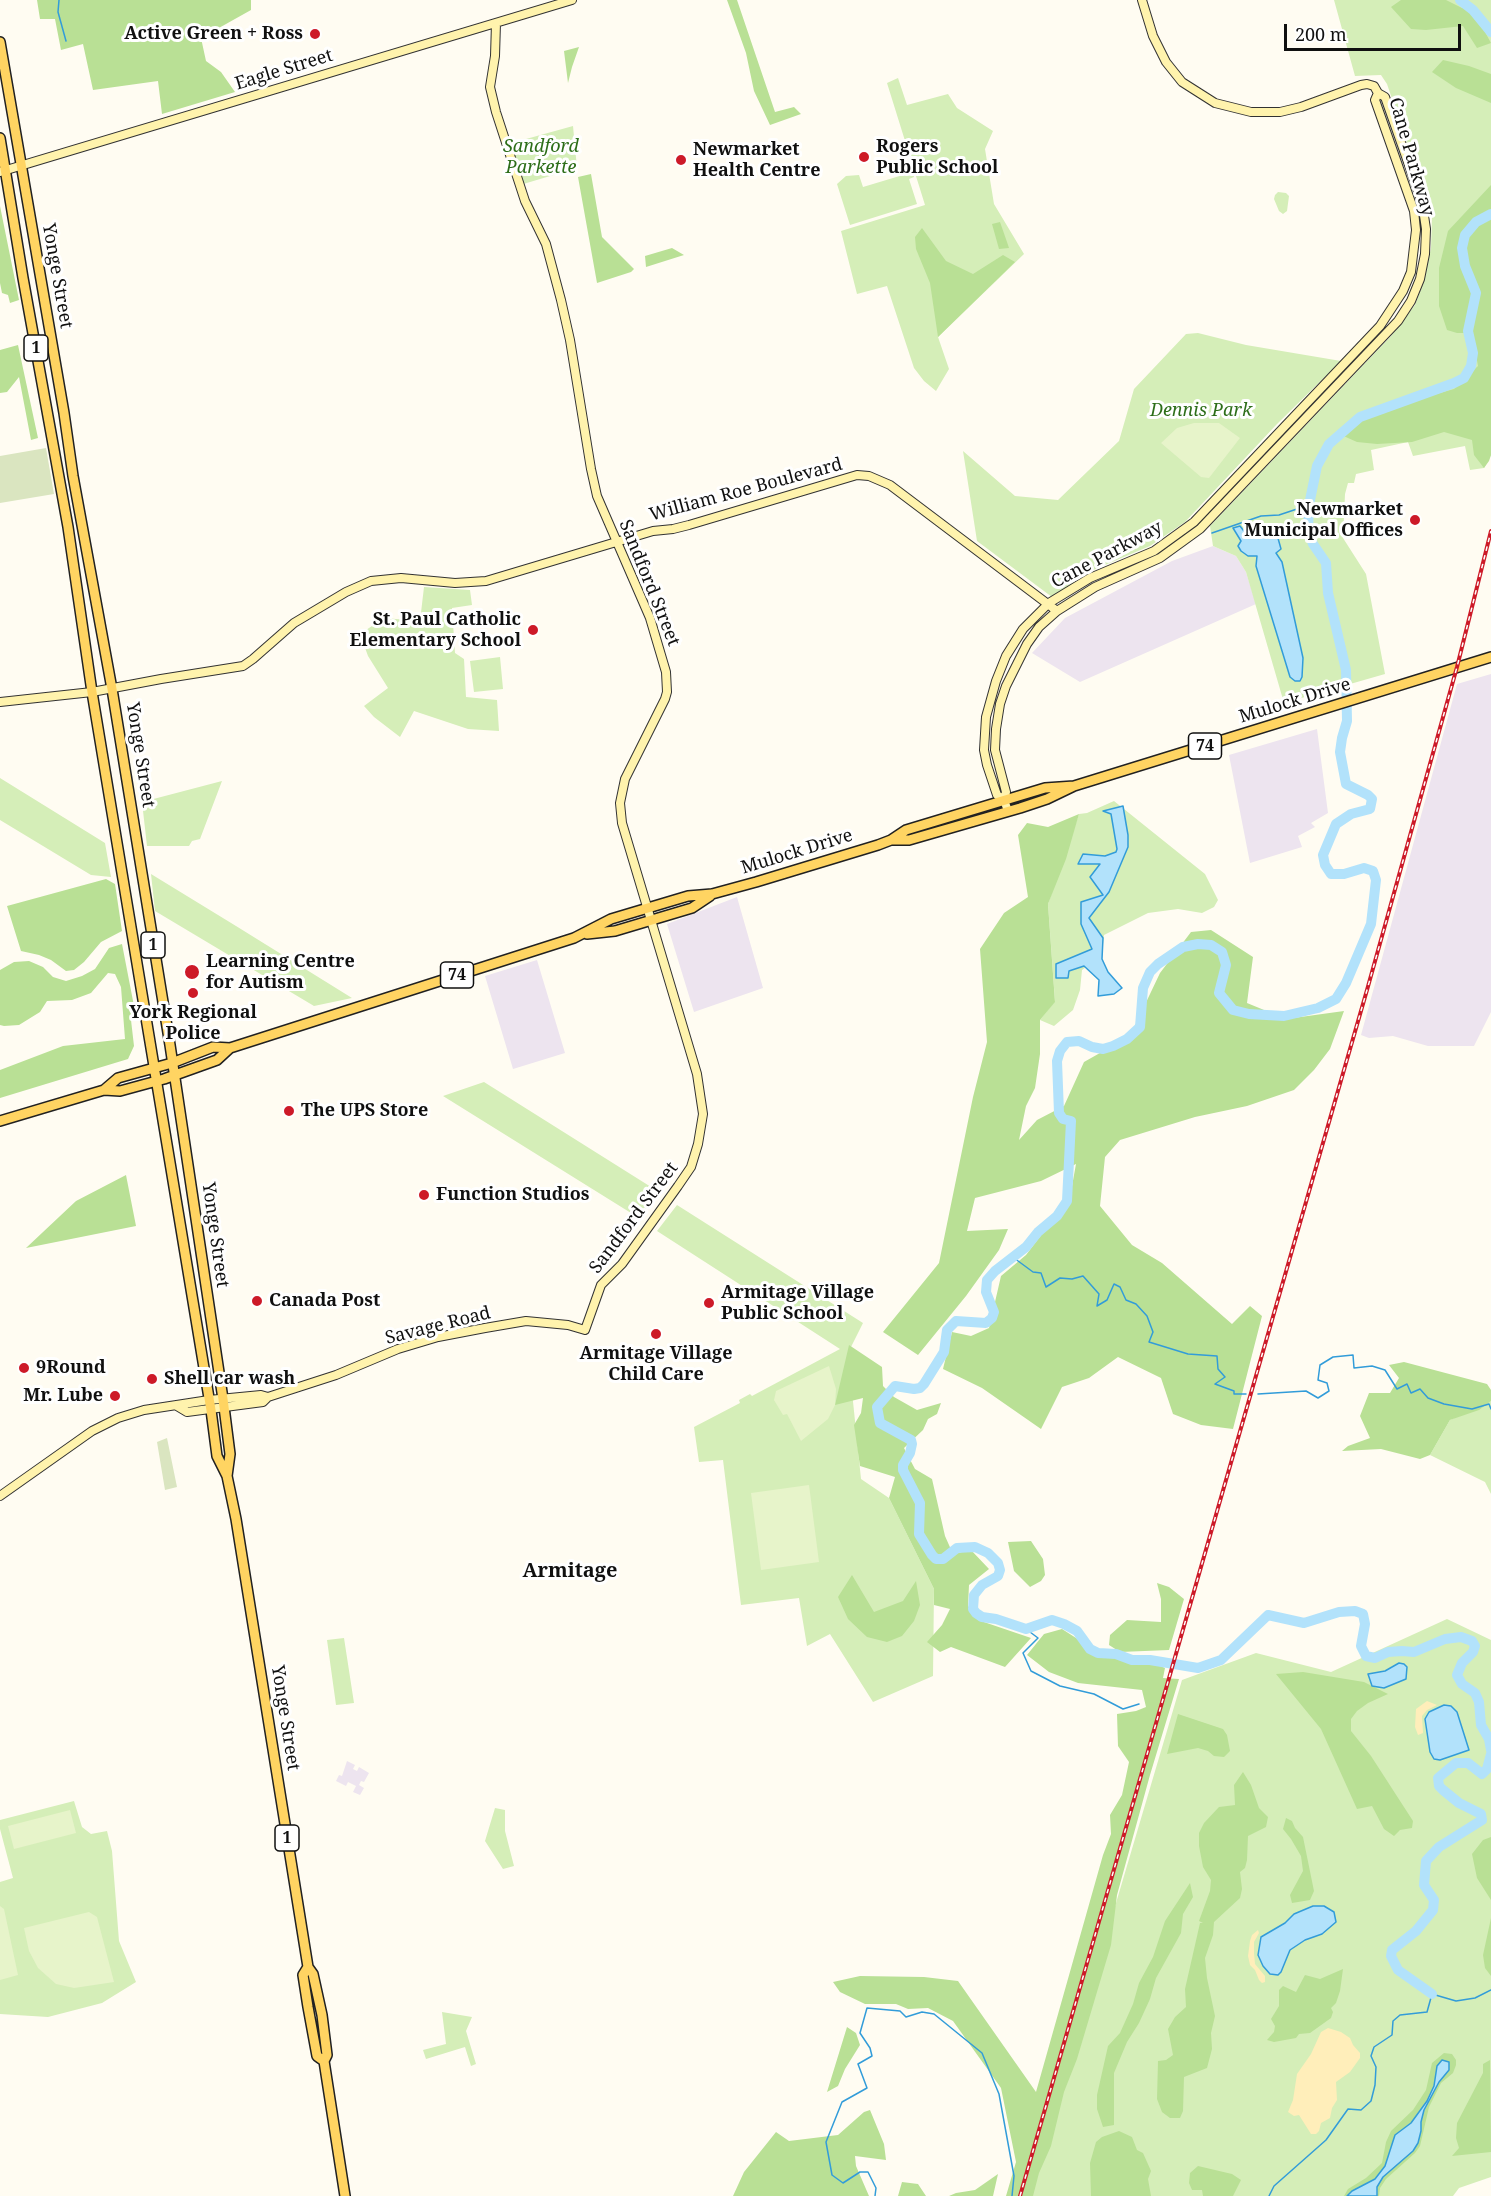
<!DOCTYPE html>
<style>
body{margin:0}
#map{position:relative;width:1491px;height:2196px;overflow:hidden;background:#fffcf2;font-family:"Noto Serif",serif}
canvas{display:block}
.scale{position:absolute;left:1284px;top:24px;width:177px;height:27px;box-sizing:border-box;border:3px solid #101010;border-top:0;padding-left:8px;font-size:18px;line-height:21px;white-space:nowrap;color:#101010;-webkit-text-stroke:4px #fff;paint-order:stroke}
</style>
<div id="map">
<canvas width="1491" height="2196"></canvas>
<div class="scale">200 m</div>
</div>
<script>
const ctx = document.querySelector('canvas').getContext('2d');
ctx.lineJoin = 'round';
function fillPath(path, color) { ctx.fillStyle = color; ctx.fill(path, 'evenodd'); }
const poly = rows => new Path2D(rows.map(r => 'M' + r).join(''));
function trace(path, color, width, dash) { ctx.strokeStyle = color; ctx.lineWidth = width; ctx.lineCap = dash ? 'butt' : 'round'; ctx.setLineDash(dash || []); ctx.stroke(path); }
function drawText(font, color, halo, rows, align = 'center') {
  ctx.font = font + ' "Noto Serif",serif'; ctx.lineWidth = 6; ctx.setLineDash([]); ctx.textBaseline = 'middle'; ctx.strokeStyle = halo; ctx.fillStyle = color; for (const [text, x, y, turn = 0] of rows) {
    ctx.save(); ctx.translate(x, y); ctx.rotate((+turn || 0) * Math.PI / 180); ctx.textAlign = isNaN(turn) ? turn : align; if (halo) ctx.strokeText(text, 0, 0); ctx.fillText(text, 0, 0); ctx.restore();
  }
}
fillPath(poly([
 [1213,546,1236,556,1246,572,1256,604,1080,682,1032,653,1065,618,1172,561],
 [1491,674,1491,1012,1474,1046,1428,1046,1393,1036,1369,1038,1361,1035,1457,684],
 [1317,729,1328,813,1311,823,1315,827,1298,836,1302,847,1250,863,1229,755],
 [737,897,763,988,694,1012,667,924],
 [537,960,565,1053,513,1069,485,976],
 [347,1761,355,1765,353,1769,357,1771,359,1767,369,1773,364,1782,361,1781,359,1785,364,1788,360,1795,353,1792,356,1786,348,1782,346,1786,336,1781,339,1775,342,1776]
]), '#ede4ef');
fillPath(poly([
 [1334,0,1491,0,1491,455,1484,468,1470,470,1465,446,1413,456,1408,442,1371,450,1374,470,1356,474,1354,483,1348,483,1345,494,1343,538,1366,574,1385,674,1284,703,1246,572,1236,556,1213,546,1210,526,1391,336,1415,305,1424,281,1431,248,1432,217,1387,84,1381,75,1355,76],
 [898,78,907,105,948,94,957,108,993,131,985,149,994,204,1024,254,938,337,949,369,936,391,924,381,914,368,887,286,857,294,841,231,925,205,887,83],
 [573,126,577,168,520,185,508,144],
 [913,172,914,177,909,179,917,204,850,225,837,184,846,176,859,175,863,187],
 [1278,192,1286,193,1289,196,1287,211,1283,214,1279,211,1274,199,1275,195],
 [1198,333,1246,345,1341,361,1277,424,1185,522,1150,546,1086,573,1052,597,977,541,963,451,1015,496,1058,500,1119,441,1134,389,1186,334],
 [424,587,470,590,472,605,452,608,455,653,464,659,466,697,497,700,499,731,468,729,414,711,400,737,374,717,364,706,388,688,368,656,360,634,384,618,420,621],
 [500,657,503,689,474,692,470,661],
 [0,778,105,843,111,877,91,875,0,820],
 [222,781,200,839,192,841,189,846,147,846,142,802],
 [1114,801,1205,874,1218,900,1214,907,1202,913,1178,909,1148,913,1104,935,1102,955,1082,970,1080,990,1073,1010,1054,1026,1040,1020,1055,1001,1048,904,1079,814,1087,813],
 [151,874,236,926,352,998,314,1006,155,911],
 [484,1082,659,1192,639,1218,443,1096],
 [677,1205,863,1323,848,1353,861,1479,889,1498,934,1589,933,1676,873,1702,830,1634,807,1646,799,1598,741,1605,723,1460,699,1462,694,1427,740,1403,739,1400,750,1394,752,1396,840,1349,657,1231],
 [1491,1401,1491,1494,1485,1482,1430,1455,1450,1420],
 [1447,1619,1491,1640,1491,2177,1459,2188,1453,2196,1025,2196,1050,2126,1182,1680,1256,1653,1331,1672],
 [344,1638,354,1703,336,1705,327,1640],
 [74,1801,82,1827,91,1834,107,1831,112,1851,119,1941,136,1982,102,2003,48,2017,0,2014,0,1882,13,1878,0,1829,0,1820],
 [495,1808,505,1810,505,1831,514,1866,503,1869,485,1841],
 [442,2012,472,2017,466,2031,476,2064,471,2066,465,2047,426,2059,423,2050,446,2044]
]), '#d5eeb8');
fillPath(poly([
 [37,0,251,0,251,10,201,38,206,61,221,72,235,92,162,114,158,81,93,90,83,44,61,50,55,19,40,19],
 [727,0,737,0,775,112,794,107,801,114,770,125,754,91,746,53],
 [1401,0,1446,0,1462,8,1473,10,1491,43,1477,48,1463,26,1426,30,1411,29,1391,7],
 [579,47,572,67,568,83,564,51],
 [1443,60,1469,66,1491,74,1491,103,1456,88,1432,72],
 [591,174,602,237,634,269,631,272,597,283,578,177],
 [1491,185,1491,455,1489,461,1484,468,1474,455,1472,440,1444,432,1412,442,1377,444,1357,442,1339,434,1367,417,1394,406,1454,389,1478,366,1472,333,1457,333,1447,330,1439,306,1439,268,1448,231],
 [0,206,19,300,10,303,8,295,2,293,0,283],
 [1000,222,1007,242,1009,248,999,249,992,224],
 [922,228,946,261,973,274,1003,255,1015,262,938,337,930,283,916,249,915,237],
 [672,248,684,255,646,267,645,256],
 [18,345,38,438,31,440,19,377,7,392,0,393,0,350],
 [1079,814,1066,859,1048,904,1055,1002,1040,1020,1040,1054,1035,1088,1026,1106,1019,1140,1037,1120,1064,1106,1084,1062,1130,1036,1160,973,1191,932,1211,930,1253,957,1247,1003,1286,1019,1344,1011,1330,1049,1314,1070,1294,1090,1247,1106,1195,1117,1120,1140,1105,1157,1100,1206,1132,1245,1162,1263,1232,1324,1250,1306,1262,1316,1233,1429,1201,1425,1173,1414,1161,1378,1118,1357,1089,1378,1062,1387,1041,1429,982,1388,943,1369,952,1332,971,1336,989,1328,1001,1276,1026,1255,1070,1197,1076,1164,1041,1181,975,1198,967,1231,1008,1229,999,1250,966,1296,918,1355,883,1332,939,1263,973,1097,987,1042,980,949,1004,913,1028,897,1018,835,1027,823,1048,827],
 [106,879,115,884,122,931,101,942,84,962,74,970,66,971,51,960,39,955,21,951,7,906],
 [122,944,134,1006,131,1020,134,1046,128,1059,0,1098,0,1070,63,1046,125,1039,121,987,115,974,108,973,91,993,72,1000,47,1001,40,1012,19,1025,4,1026,0,1025,0,970,14,962,29,961,43,967,53,977,66,981,82,976,95,969,109,948],
 [126,1175,136,1226,26,1248,76,1201],
 [849,1345,882,1367,883,1386,894,1397,917,1410,941,1403,937,1414,928,1419,923,1430,904,1448,915,1469,932,1479,945,1536,953,1554,971,1550,989,1569,969,1585,968,1606,978,1620,1031,1638,1005,1667,951,1647,940,1652,927,1642,942,1625,950,1609,934,1605,934,1589,889,1498,895,1477,860,1466,854,1425,861,1413,863,1398,835,1405],
 [1404,1362,1487,1384,1491,1390,1491,1401,1479,1410,1450,1420,1430,1455,1420,1459,1381,1449,1342,1451,1348,1446,1370,1438,1360,1416,1369,1393,1390,1393,1399,1378,1389,1365],
 [1031,1541,1043,1559,1045,1575,1041,1581,1030,1587,1014,1571,1008,1542],
 [852,1575,874,1612,903,1601,916,1581,920,1605,914,1621,902,1636,887,1642,867,1637,848,1619,838,1597],
 [1157,1583,1169,1587,1184,1599,1169,1650,1120,1652,1109,1645,1110,1635,1127,1620,1161,1622,1161,1599],
 [1062,1629,1101,1654,1159,1665,1165,1668,1163,1678,1179,1679,1150,1775,1117,1895,1111,1945,1077,2059,1064,2092,1051,2146,1039,2173,1033,2196,1006,2196,1016,2162,1001,2088,953,2021,928,2008,908,2009,896,2004,865,2004,840,1992,833,1982,860,1976,924,1977,958,1981,1036,2092,1103,1855,1111,1834,1110,1815,1122,1795,1129,1762,1118,1746,1117,1714,1136,1711,1146,1707,1142,1690,1078,1683,1049,1672,1027,1655,1044,1634],
 [1303,1672,1364,1682,1388,1694,1368,1703,1357,1711,1351,1719,1351,1731,1371,1756,1413,1821,1412,1828,1400,1830,1394,1836,1384,1829,1372,1806,1357,1809,1321,1729,1276,1674],
 [1178,1714,1223,1729,1227,1735,1230,1751,1224,1757,1214,1756,1208,1751,1198,1748,1167,1754],
 [1243,1772,1251,1785,1259,1808,1268,1817,1266,1827,1248,1836,1247,1860,1245,1868,1240,1872,1242,1889,1240,1898,1214,1922,1213,1935,1205,1958,1207,1978,1215,2016,1211,2033,1212,2049,1207,2068,1184,2077,1183,2111,1180,2118,1170,2118,1162,2112,1157,2099,1158,2061,1166,2060,1173,2055,1168,2029,1175,2017,1186,2007,1185,1989,1200,1923,1203,1923,1199,1921,1210,1891,1211,1880,1203,1867,1199,1846,1199,1833,1204,1823,1219,1807,1235,1805,1234,1785],
 [1286,1818,1292,1821,1295,1828,1303,1837,1314,1891,1310,1900,1292,1903,1290,1895,1303,1871,1301,1856,1291,1839,1283,1829],
 [1491,1837,1491,1900,1477,1878,1472,1854,1483,1840],
 [1190,1883,1193,1897,1183,1914,1181,1933,1156,1978,1150,1999,1139,2023,1127,2042,1114,2073,1114,2125,1103,2127,1097,2109,1097,2095,1108,2046,1120,2033,1133,2004,1139,1983,1153,1957,1165,1921],
 [1491,1918,1491,1976,1485,1968,1483,1955],
 [1343,1969,1340,1991,1336,2003,1331,2008,1333,2012,1331,2018,1310,2033,1299,2034,1296,2038,1274,2042,1267,2040,1274,2032,1275,2026,1271,2019,1279,2006,1279,1990,1283,1986,1296,1992,1305,1975,1320,1979],
 [847,2027,856,2033,860,2045,845,2069,838,2086,827,2092],
 [1444,2053,1452,2054,1456,2060,1456,2065,1453,2073,1441,2083,1429,2107,1420,2146,1415,2153,1386,2179,1380,2188,1379,2196,1344,2196,1348,2189,1366,2178,1382,2163,1386,2142,1391,2131,1413,2110,1426,2090,1432,2063],
 [1490,2060,1491,2152,1452,2156,1459,2148,1456,2138,1457,2123,1483,2073,1483,2064],
 [870,2110,884,2144,886,2160,855,2156,856,2166,869,2196,733,2196,744,2172,776,2132,789,2141,838,2135,864,2112],
 [1119,2131,1132,2137,1137,2150,1143,2153,1151,2171,1148,2179,1151,2196,1091,2196,1090,2163,1096,2142,1102,2137],
 [1198,2166,1232,2174,1241,2180,1233,2196,1203,2196,1202,2190,1192,2190,1189,2183,1190,2173],
 [998,2174,993,2196,949,2196,956,2193,975,2190],
 [902,2182,918,2184,926,2196,898,2196]
]), '#b9e095');
fillPath(poly([
 [1427,1701,1437,1705,1427,1710,1422,1716,1423,1733,1418,1735,1415,1727,1416,1709],
 [1258,1930,1259,1933,1254,1942,1254,1953,1255,1964,1265,1976,1265,1982,1262,1983,1259,1980,1255,1970,1250,1965,1248,1956,1250,1941,1252,1935],
 [1328,2028,1341,2032,1350,2038,1353,2045,1360,2053,1360,2058,1350,2072,1336,2082,1337,2100,1332,2108,1330,2118,1321,2123,1319,2131,1316,2134,1311,2134,1299,2115,1294,2116,1288,2112,1293,2100,1297,2074,1311,2054,1321,2032]
]), '#ffeeba');
fillPath(poly([
 [46,448,54,494,0,503,0,456],
 [167,1438,177,1487,165,1490,157,1442]
]), '#dae5c0');
fillPath(poly([
 [1194,423,1219,423,1240,438,1209,478,1201,477,1161,443,1177,428],
 [829,1366,836,1389,835,1405,828,1419,801,1441,787,1414,783,1415,774,1400,776,1391],
 [809,1485,819,1562,761,1570,751,1493],
 [70,1810,76,1833,14,1849,8,1826],
 [0,1906,4,1909,18,1975,0,1980],
 [89,1912,97,1917,114,1982,74,1988,56,1984,38,1968,29,1951,24,1928]
]), '#e7f4ca');
const water = poly([
 [1240,526,1247,535,1261,531,1276,531,1281,549,1276,553,1282,562,1303,658,1302,677,1300,681,1295,681,1290,677,1256,566,1257,556,1248,556,1241,551,1238,546,1241,541,1233,528,1240,526],
 [1123,806,1128,835,1128,847,1109,892,1089,918,1103,938,1102,959,1108,972,1122,988,1114,994,1098,996,1099,980,1084,966,1069,971,1068,978,1056,978,1056,964,1092,949,1081,924,1081,902,1103,895,1090,877,1100,864,1078,864,1083,854,1105,856,1116,852,1117,849,1111,814,1103,811,1123,806],
 [1399,1663,1404,1664,1407,1667,1406,1679,1384,1688,1372,1686,1368,1674,1385,1671,1399,1663],
 [1444,1705,1451,1706,1457,1712,1469,1750,1440,1760,1434,1759,1430,1752,1425,1719,1429,1712,1444,1705],
 [1313,1906,1324,1906,1334,1912,1336,1922,1322,1934,1305,1940,1290,1950,1281,1972,1278,1975,1270,1974,1263,1966,1258,1955,1261,1937,1285,1923,1294,1914,1313,1906],
 [1442,2060,1449,2062,1449,2070,1439,2082,1424,2110,1421,2122,1421,2131,1418,2143,1413,2151,1383,2177,1377,2187,1377,2196,1347,2196,1352,2191,1375,2179,1385,2166,1395,2135,1411,2123,1427,2101,1434,2086,1437,2066,1442,2060]
]);
fillPath(water, '#b2e2fb');
trace(water, '#329cd9', 1.5);
trace(poly([
 [59,0,58,12,66,41],
 [1212,533,1261,516,1279,515,1309,505],
 [1014,1258,1033,1272,1041,1273,1046,1287,1060,1278,1072,1279,1083,1276,1099,1294,1097,1306,1107,1300,1114,1284,1120,1287,1126,1300,1136,1304,1147,1316,1153,1332,1149,1342,1188,1354,1217,1356,1218,1369,1225,1377,1215,1384,1234,1391,1234,1394,1246,1394],
 [1258,1394,1306,1391,1318,1398,1329,1391,1327,1383,1318,1380,1320,1365,1333,1357,1353,1355,1354,1368,1372,1366,1385,1370,1397,1389,1407,1384,1411,1393,1420,1389,1428,1398,1444,1404,1472,1409,1489,1404,1491,1409],
 [1026,1629,1038,1638,1023,1653,1031,1671,1060,1686,1094,1694,1123,1709,1139,1704],
 [875,2196,876,2188,868,2172,860,2172,843,2183,832,2175,826,2142,842,2102,867,2088,858,2064,872,2056,870,2048,860,2033,867,2008,900,2011,906,2017,922,2012,934,2014,982,2053,999,2094,1014,2176,1012,2196],
 [1269,2196,1274,2186,1326,2140,1348,2109,1361,2110,1371,2101,1375,2085,1376,2067,1371,2056,1374,2047,1392,2035,1393,2021,1400,2015,1427,2012,1432,1994,1456,2001,1475,1998,1491,1990]
]), '#329cd9', 1.5);
trace(poly([
 [1460,0,1473,10,1491,32],
 [1491,214,1476,222,1465,235,1462,248,1465,266,1476,293,1468,331,1473,353,1471,366,1464,378,1454,383,1360,417,1329,444,1317,466,1309,505,1308,530,1313,544,1326,563,1328,593,1346,670,1347,721,1342,738,1340,752,1346,784,1368,795,1372,799,1370,809,1351,814,1336,824,1323,855,1325,865,1331,874,1344,874,1364,868,1373,871,1376,880,1371,924,1346,983,1336,999,1318,1008,1284,1016,1249,1014,1233,1010,1219,993,1226,965,1222,952,1211,945,1198,944,1183,947,1158,964,1150,972,1143,988,1140,1027,1127,1039,1113,1046,1103,1049,1092,1047,1079,1041,1067,1042,1060,1051,1057,1061,1059,1113,1063,1119,1071,1121,1067,1201,1057,1216,1038,1232,1026,1247,995,1271,987,1280,986,1292,994,1312,992,1318,986,1323,956,1321,947,1330,944,1352,924,1384,920,1388,914,1389,895,1386,877,1407,880,1423,911,1440,912,1444,910,1453,903,1465,903,1470,920,1503,919,1534,932,1555,936,1559,943,1559,957,1548,975,1547,988,1553,998,1563,1000,1570,998,1576,982,1585,974,1595,973,1609,976,1613,982,1617,996,1619,1026,1629,1052,1620,1064,1624,1077,1631,1090,1649,1098,1653,1116,1654,1132,1660,1150,1660,1198,1668,1221,1660,1268,1615,1304,1623,1339,1612,1355,1611,1363,1614,1365,1624,1361,1646,1366,1656,1375,1658,1388,1652,1402,1651,1414,1652,1445,1639,1461,1637,1472,1641,1475,1646,1473,1652,1462,1663,1457,1675,1462,1684,1475,1693,1479,1702,1481,1725,1489,1739,1491,1750],
 [1432,1994,1398,1970,1391,1956,1392,1950,1416,1931,1433,1910,1434,1900,1424,1885,1426,1861,1439,1847,1482,1820,1481,1814,1459,1803,1443,1790,1439,1786,1438,1778,1456,1763,1468,1763,1482,1774,1487,1769,1491,1754]
]), '#b2e2fb', 10);
const secondary = poly([
 [0,172,572,0],
 [0,702,92,692,161,679,243,666,253,659,294,623,346,592,371,581,401,578,455,583,486,581,653,531,673,529,689,525,857,475,869,476,890,485,1057,611],
 [1004,800,997,795,987,765,984,750,986,717,996,681,1006,656,1023,629,1049,603,1090,578,1154,551,1194,522,1380,326,1403,291,1411,272,1416,230,1414,211,1375,100,1378,93],
 [1008,811,1004,800,1006,792,995,750,996,729,1000,704,1006,686,1027,644,1039,627,1057,611,1095,587,1160,558,1200,529,1398,321,1411,301,1420,279,1425,254,1426,229,1422,202,1385,97,1378,93,1374,86,1367,84,1361,85,1301,107,1280,112,1251,112,1215,103,1182,82,1166,62,1153,36,1142,0],
 [177,1406,187,1412,263,1402,268,1397,336,1375,398,1349,438,1337,485,1328,526,1321,568,1325,585,1330,601,1285,622,1264,678,1186,691,1167,698,1144,703,1114,697,1074,622,823,620,803,625,779,665,699,667,692,666,672,650,618,597,496,591,469,570,340,561,300,546,244,525,201,496,112,490,87,495,56,496,23],
 [0,1496,92,1431,118,1418,144,1410,209,1400,261,1395,268,1397]
]);
const primary = poly([
 [0,42,64,413,73,476,112,689,170,1045,223,1399,230,1454,227,1476],
 [0,138,23,278,68,527,92,692,211,1410,217,1456,227,1476,236,1519,308,1967,313,1974,322,2015,327,2055,324,2061,345,2196],
 [891,840,909,840,1020,808,1047,799,1074,786,1491,657],
 [587,934,615,931,692,908,710,896],
 [104,1090,118,1078,172,1063,213,1047,230,1048],
 [0,1121,104,1090,120,1091,164,1079,217,1060,230,1048,574,938,611,919,688,896,712,894,756,882,878,845,891,840,906,830,1045,788,1074,786],
 [308,1967,303,1975,308,2007,317,2056,324,2061]
]);
trace(secondary, '#323232', 10);
trace(primary, '#212121', 12);
trace(secondary, '#fff3ad', 8);
trace(primary, '#ffd462', 9);
const rail = poly([
 [1020,2196,1367,990,1457,667,1491,531]
]);
trace(rail, '#cd1a28', 4);
trace(rail, '#fff', 1.5, [4.5]);
for (const [x, y, r, color] of [
 [315,34,6,"#cd1a28"],
 [864,157,6,"#cd1a28"],
 [681,160,6,"#cd1a28"],
 [1415,520,6,"#cd1a28"],
 [533,630,6,"#cd1a28"],
 [192,972,8,"#cd1a28"],
 [193,993,6,"#cd1a28"],
 [289,1111,6,"#cd1a28"],
 [424,1195,6,"#cd1a28"],
 [257,1301,6,"#cd1a28"],
 [709,1303,6,"#cd1a28"],
 [656,1334,6,"#cd1a28"],
 [24,1368,6,"#cd1a28"],
 [152,1379,6,"#cd1a28"],
 [115,1396,6,"#cd1a28"]
]) { const dot = new Path2D(); dot.arc(x, y, r, 0, 2 * Math.PI); ctx.fillStyle = color; ctx.fill(dot); trace(dot, '#fff', 2); }
for (const [x, y, w] of [
 [36,348,24],
 [1205,746,33],
 [153,945,24],
 [457,975,33],
 [287,1838,24]
]) { const box = new Path2D(); box.roundRect(x - w / 2, y - 13, w, 26, 4.5); ctx.fillStyle = '#fff'; ctx.fill(box); trace(box, '#101010', 1.5); }
drawText('bold 16px', '#101010', null, [
 ["1",36,348],
 ["74",1205,746],
 ["1",153,945],
 ["74",457,975],
 ["1",287,1838]
]);
drawText('bold 18px', '#101010', '#fff', [
 ["Active Green + Ross",303,34,"right"],
 ["Rogers",876,147],
 ["Public School",876,168],
 ["Newmarket",693,150],
 ["Health Centre",693,171],
 ["Newmarket",1403,510,"right"],
 ["Municipal Offices",1403,531,"right"],
 ["St. Paul Catholic",521,620,"right"],
 ["Elementary School",521,641,"right"],
 ["Learning Centre",206,962],
 ["for Autism",206,983],
 ["York Regional",193,1013,"center"],
 ["Police",193,1034,"center"],
 ["The UPS Store",301,1111],
 ["Function Studios",436,1195],
 ["Armitage Village",721,1293],
 ["Public School",721,1314],
 ["Canada Post",269,1301],
 ["Armitage Village",656,1354,"center"],
 ["Child Care",656,1375,"center"],
 ["9Round",36,1368],
 ["Shell car wash",164,1379],
 ["Mr. Lube",103,1396,"right"]
], 'left');
drawText('18px', '#101010', '#fff', [
 ["Eagle Street",284,70,-17],
 ["Cane Parkway",1411,157,74],
 ["Yonge Street",57,276,80],
 ["William Roe Boulevard",746,490,-15],
 ["Cane Parkway",1107,555,-28],
 ["Sandford Street",649,583,68],
 ["Mulock Drive",1295,701,-17],
 ["Yonge Street",140,755,81],
 ["Mulock Drive",797,852,-17],
 ["Sandford Street",634,1218,-53],
 ["Yonge Street",215,1235,82],
 ["Savage Road",438,1326,-14],
 ["Yonge Street",285,1718,81]
]);
drawText('italic 18px', '#2d6e19', '#fff', [
 ["Sandford",541,147],
 ["Parkette",541,168],
 ["Dennis Park",1201,411]
]);
drawText('bold 20px', '#101010', '#fff', [
 ["Armitage",570,1571]
]);
</script>
